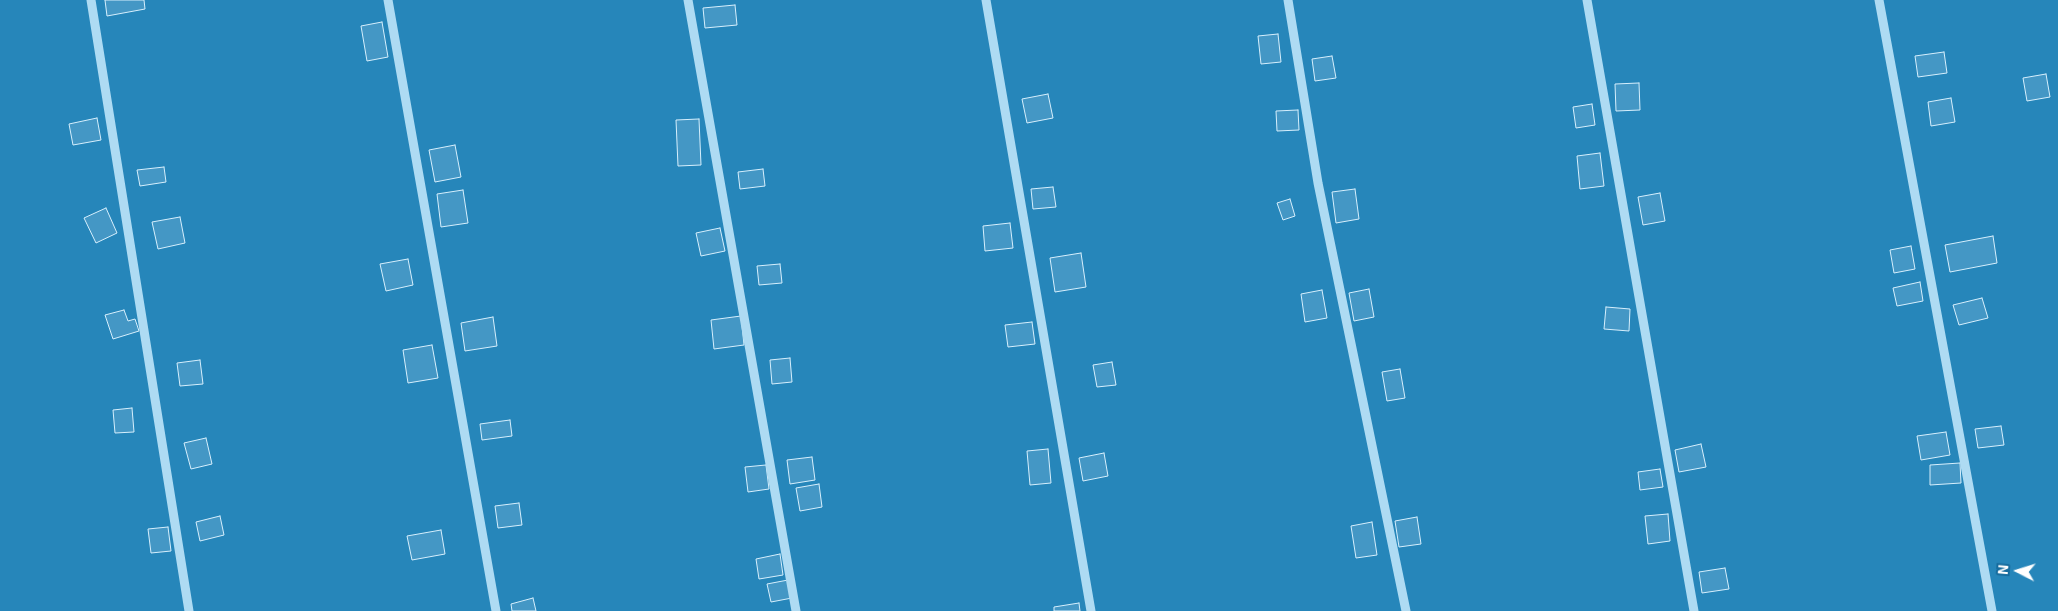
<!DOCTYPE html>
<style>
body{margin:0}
#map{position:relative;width:2058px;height:611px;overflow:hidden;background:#166c9e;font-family:"Exo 2",sans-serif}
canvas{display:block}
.north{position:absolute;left:1993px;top:546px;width:50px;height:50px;-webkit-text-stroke:4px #166c9e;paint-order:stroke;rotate:275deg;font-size:14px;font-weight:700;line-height:20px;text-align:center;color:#fff}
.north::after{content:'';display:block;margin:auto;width:18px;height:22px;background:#fff;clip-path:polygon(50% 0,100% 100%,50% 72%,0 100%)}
</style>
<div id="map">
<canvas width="2058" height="611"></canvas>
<div class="north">N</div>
</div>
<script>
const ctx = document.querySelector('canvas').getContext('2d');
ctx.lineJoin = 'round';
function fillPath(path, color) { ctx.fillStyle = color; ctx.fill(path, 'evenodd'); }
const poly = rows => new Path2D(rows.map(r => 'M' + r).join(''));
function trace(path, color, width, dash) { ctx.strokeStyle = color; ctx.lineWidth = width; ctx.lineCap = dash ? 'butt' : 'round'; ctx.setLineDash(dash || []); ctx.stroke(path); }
fillPath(poly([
 [0,0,2058,0,2058,611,0,611]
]), '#2686ba');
const building = poly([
 [105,0,144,0,145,9,107,16,105,0],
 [735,5,737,25,705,28,703,8,735,5],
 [382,22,388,57,367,61,361,26,382,22],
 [1278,34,1281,62,1261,64,1258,36,1278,34],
 [1944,52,1947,73,1918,77,1915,56,1944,52],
 [1332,56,1336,78,1315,81,1312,59,1332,56],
 [2046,74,2050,97,2027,101,2023,78,2046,74],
 [1639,83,1640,110,1616,111,1615,84,1639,83],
 [1048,94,1053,118,1027,123,1022,99,1048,94],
 [1951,98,1955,122,1931,126,1928,102,1951,98],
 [1592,104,1595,125,1576,128,1573,107,1592,104],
 [1298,110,1299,130,1277,131,1276,111,1298,110],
 [97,118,101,140,73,145,69,124,97,118],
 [699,119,701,165,678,166,676,120,699,119],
 [455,145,461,177,435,182,429,150,455,145],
 [1600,153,1604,186,1580,189,1577,156,1600,153],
 [164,167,166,182,140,186,137,170,164,167],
 [763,169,765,186,740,189,738,172,763,169],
 [1053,187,1056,207,1033,209,1031,189,1053,187],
 [1355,189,1359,219,1336,223,1332,192,1355,189],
 [463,190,468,223,441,227,437,194,463,190],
 [1660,193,1665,221,1643,225,1638,197,1660,193],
 [1290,199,1295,216,1283,220,1277,203,1290,199],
 [106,208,117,233,96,243,84,218,106,208],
 [180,217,185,243,158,249,152,222,180,217],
 [1010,223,1013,248,985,251,983,226,1010,223],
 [720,228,725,251,701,256,696,233,720,228],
 [1993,236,1997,263,1950,272,1945,245,1993,236],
 [1911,246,1915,269,1894,273,1890,250,1911,246],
 [1081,253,1086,287,1055,292,1050,258,1081,253],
 [408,259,413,285,386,291,380,264,408,259],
 [780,264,782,283,759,285,757,266,780,264],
 [1920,282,1923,301,1897,306,1893,288,1920,282],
 [1369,289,1374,317,1354,321,1349,293,1369,289],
 [1322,290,1327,318,1305,322,1301,294,1322,290],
 [1982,298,1988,318,1959,325,1953,305,1982,298],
 [1606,307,1630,309,1629,331,1604,329,1606,307],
 [124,310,128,321,135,319,139,331,113,339,105,315,124,310],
 [741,316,744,345,714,349,711,320,741,316],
 [493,317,497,346,465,351,461,323,493,317],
 [1032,322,1035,344,1008,347,1005,325,1032,322],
 [432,345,438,378,408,383,403,350,432,345],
 [790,358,792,382,772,384,770,360,790,358],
 [200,360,203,384,180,386,177,363,200,360],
 [1112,362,1116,385,1097,387,1093,365,1112,362],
 [1400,369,1405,398,1387,401,1382,372,1400,369],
 [132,408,134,432,115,433,113,410,132,408],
 [510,420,512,436,482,440,480,424,510,420],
 [2001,426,2004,445,1978,448,1975,429,2001,426],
 [1946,432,1950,455,1921,460,1917,436,1946,432],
 [206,438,212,464,191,469,184,443,206,438],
 [1701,444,1706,467,1679,472,1675,450,1701,444],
 [1048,449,1051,483,1030,485,1027,451,1048,449],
 [1104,453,1108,476,1083,481,1079,458,1104,453],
 [812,457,815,480,790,484,787,460,812,457],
 [1960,463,1961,483,1930,485,1930,465,1960,463],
 [766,465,769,489,748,492,745,467,766,465],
 [1660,469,1663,487,1640,490,1638,472,1660,469],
 [819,484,822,507,800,511,796,488,819,484],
 [519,503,522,525,498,528,495,506,519,503],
 [1668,514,1670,541,1648,544,1645,516,1668,514],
 [220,516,224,535,200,541,196,522,220,516],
 [1417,517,1421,544,1399,547,1395,521,1417,517],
 [1372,522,1377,555,1356,558,1351,526,1372,522],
 [168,527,171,551,151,553,148,529,168,527],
 [441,530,445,554,412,560,407,536,441,530],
 [780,554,783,575,759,579,756,559,780,554],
 [1725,568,1729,589,1702,593,1699,572,1725,568],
 [788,580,792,598,771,602,767,584,788,580],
 [533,598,536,611,512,611,511,604,533,598],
 [1079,603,1080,611,1054,611,1054,607,1079,603]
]);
fillPath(building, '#4497c5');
trace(building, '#d6effd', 1);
trace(poly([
 [91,0,189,611],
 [388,0,496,611],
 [688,0,796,611],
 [986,0,1091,611],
 [1288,0,1318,183,1406,611],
 [1587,0,1694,611],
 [1879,0,1992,611]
]), '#aedbf3', 9);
</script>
